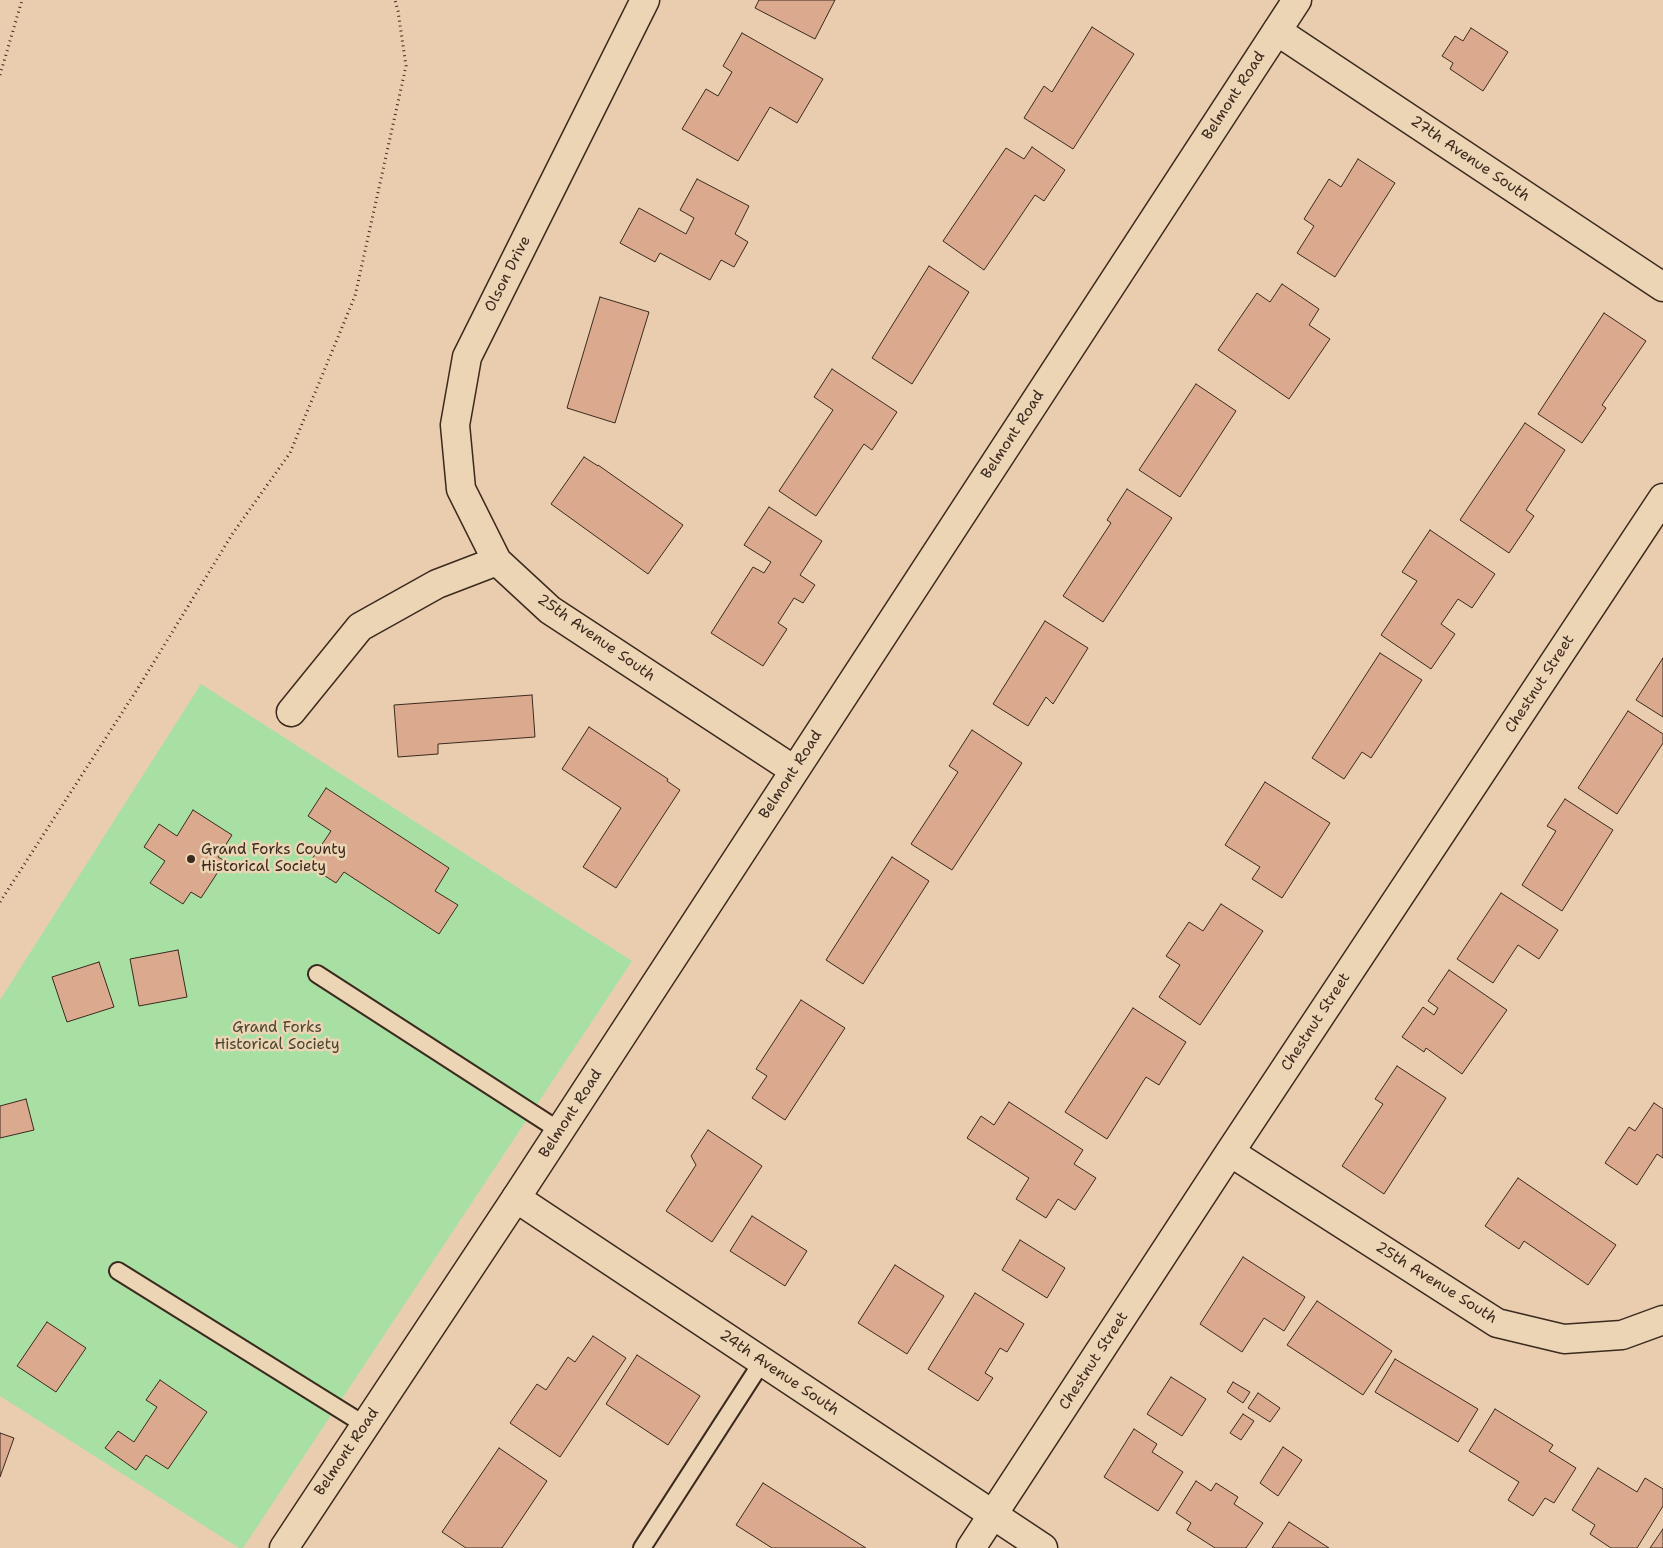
<!DOCTYPE html>
<style>
body{margin:0}
canvas{display:block;background:#e9cdae}
</style>
<canvas width="1663" height="1548"></canvas>
<script>
const ctx = document.querySelector('canvas').getContext('2d');
ctx.lineJoin = 'round';
function fillPath(path, color) { ctx.fillStyle = color; ctx.fill(path, 'evenodd'); }
const poly = rows => new Path2D(rows.map(r => 'M' + r).join(''));
function trace(path, color, width, dash) { ctx.strokeStyle = color; ctx.lineWidth = width; ctx.lineCap = dash ? 'butt' : 'round'; ctx.setLineDash(dash || []); ctx.stroke(path); }
function drawText(font, color, halo, rows, align = 'center') {
  ctx.font = font + ' "Shantell Sans",sans-serif'; ctx.lineWidth = 5; ctx.setLineDash([]); ctx.textBaseline = 'middle'; ctx.strokeStyle = halo; ctx.fillStyle = color; for (const [text, x, y, turn = 0] of rows) {
    ctx.save(); ctx.translate(x, y); ctx.rotate((+turn || 0) * Math.PI / 180); ctx.textAlign = isNaN(turn) ? turn : align; if (halo) ctx.strokeText(text, 0, 0); ctx.fillText(text, 0, 0); ctx.restore();
  }
}
fillPath(poly([
 [201,684,632,961,243,1548,239,1548,0,1396,0,1000]
]), '#a8e0a4');
const building = poly([
 [759,0,835,0,815,39,755,8,759,0],
 [1092,27,1134,54,1073,149,1024,118,1044,86,1052,92,1092,27],
 [1471,28,1508,52,1483,91,1450,69,1453,63,1442,56,1455,36,1463,41,1471,28],
 [742,33,823,79,797,123,770,107,738,161,682,129,706,89,718,96,732,72,723,66,742,33],
 [1032,147,1065,170,1044,201,1035,195,984,270,943,241,1006,148,1024,159,1032,147],
 [1358,159,1395,183,1335,277,1297,253,1314,226,1304,219,1329,179,1341,187,1358,159],
 [697,179,749,206,735,234,748,242,734,267,721,260,710,280,660,253,655,262,620,243,639,208,686,234,694,218,680,210,697,179],
 [929,266,969,292,912,384,872,358,929,266],
 [1282,284,1319,309,1309,325,1330,339,1289,399,1218,350,1257,293,1270,302,1282,284],
 [600,297,649,312,615,423,567,408,600,297],
 [1604,313,1646,341,1602,405,1606,408,1582,443,1538,414,1604,313],
 [832,369,897,412,872,450,864,444,816,516,779,491,833,410,814,397,832,369],
 [1196,384,1236,411,1180,497,1139,470,1196,384],
 [1525,423,1565,450,1526,510,1534,516,1509,553,1460,520,1525,423],
 [584,457,598,466,598,465,683,525,648,574,551,504,584,457],
 [1127,489,1172,518,1103,622,1063,596,1111,523,1107,520,1127,489],
 [769,507,822,541,800,575,815,585,803,603,794,598,778,623,787,629,763,666,711,633,753,567,764,573,771,562,744,545,769,507],
 [1430,530,1495,574,1472,608,1458,599,1441,624,1455,634,1431,669,1381,635,1417,581,1402,572,1430,530],
 [1045,621,1088,648,1053,704,1046,697,1028,726,993,704,1045,621],
 [1380,653,1422,680,1371,758,1362,752,1344,779,1312,758,1380,653],
 [1663,658,1663,717,1636,700,1663,658],
 [532,695,535,737,438,744,438,754,398,757,394,705,532,695],
 [1628,711,1663,734,1663,743,1617,814,1578,788,1628,711],
 [589,727,668,779,667,781,680,790,616,888,583,867,621,808,562,769,589,727],
 [972,730,1022,763,952,870,911,844,958,772,949,766,972,730],
 [1265,782,1330,823,1282,898,1252,879,1260,867,1225,845,1265,782],
 [326,788,449,868,435,891,458,905,439,934,344,872,336,883,308,865,331,831,308,816,326,788],
 [1565,799,1613,830,1562,911,1522,885,1556,831,1547,826,1565,799],
 [193,810,232,835,218,857,225,861,201,898,191,892,183,904,150,883,165,861,144,847,159,824,177,836,193,810],
 [892,857,929,881,863,984,826,960,892,857],
 [1501,893,1558,930,1539,959,1518,945,1493,983,1457,959,1501,893],
 [1221,904,1263,931,1200,1025,1159,997,1180,965,1166,956,1189,922,1203,931,1221,904],
 [178,950,187,997,139,1006,130,959,178,950],
 [99,962,114,1007,67,1022,52,977,99,962],
 [1449,970,1507,1010,1462,1074,1426,1048,1424,1052,1402,1037,1423,1007,1434,1015,1438,1008,1428,1001,1449,970],
 [801,1000,845,1028,785,1120,752,1098,767,1076,756,1069,801,1000],
 [1133,1008,1186,1042,1159,1085,1146,1077,1107,1139,1065,1112,1133,1008],
 [1397,1066,1446,1098,1384,1194,1342,1166,1383,1104,1375,1099,1397,1066],
 [26,1099,34,1130,0,1138,0,1106,26,1099],
 [1009,1102,1083,1150,1074,1164,1096,1178,1075,1210,1058,1199,1046,1218,1016,1199,1029,1178,967,1138,981,1116,994,1125,1009,1102],
 [1654,1103,1663,1109,1663,1158,1657,1154,1637,1185,1605,1163,1629,1127,1635,1131,1654,1103],
 [708,1130,762,1166,712,1242,666,1211,696,1165,691,1156,708,1130],
 [1518,1178,1616,1245,1588,1285,1524,1241,1519,1249,1485,1226,1518,1178],
 [752,1216,807,1251,785,1286,730,1251,752,1216],
 [1020,1240,1065,1268,1047,1298,1002,1270,1020,1240],
 [1243,1257,1305,1297,1284,1331,1264,1318,1242,1352,1200,1324,1243,1257],
 [895,1265,944,1296,907,1354,858,1323,895,1265],
 [975,1293,1024,1324,1007,1352,1000,1348,985,1373,993,1378,978,1401,928,1369,975,1293],
 [1317,1301,1392,1351,1363,1395,1287,1345,1317,1301],
 [47,1322,86,1348,56,1392,17,1366,47,1322],
 [593,1336,626,1358,560,1457,510,1423,537,1384,546,1390,568,1357,575,1362,593,1336],
 [637,1355,700,1396,668,1445,606,1404,637,1355],
 [1395,1359,1478,1409,1458,1442,1375,1392,1395,1359],
 [1171,1377,1206,1399,1182,1436,1147,1414,1171,1377],
 [160,1380,207,1412,168,1469,146,1455,136,1470,105,1448,118,1431,134,1442,157,1407,146,1400,160,1380],
 [1233,1382,1250,1392,1243,1403,1227,1392,1233,1382],
 [1258,1393,1280,1408,1270,1422,1248,1408,1258,1393],
 [1495,1409,1553,1445,1549,1451,1576,1468,1554,1503,1545,1498,1533,1516,1508,1500,1519,1482,1469,1451,1495,1409],
 [1243,1414,1254,1421,1241,1440,1230,1433,1243,1414],
 [1134,1429,1157,1444,1152,1452,1183,1472,1158,1511,1104,1477,1134,1429],
 [0,1433,14,1438,0,1477,0,1433],
 [1283,1447,1302,1460,1278,1496,1260,1483,1283,1447],
 [499,1448,547,1481,502,1548,466,1548,442,1532,499,1448],
 [1598,1468,1637,1492,1645,1478,1663,1489,1663,1506,1637,1548,1611,1548,1590,1534,1595,1525,1572,1510,1598,1468],
 [1196,1481,1211,1491,1216,1483,1238,1497,1234,1504,1263,1523,1246,1548,1215,1548,1187,1530,1191,1523,1176,1513,1196,1481],
 [763,1483,866,1548,772,1548,736,1525,763,1483],
 [1289,1522,1329,1548,1272,1548,1289,1522],
 [1663,1529,1663,1548,1650,1548,1663,1529]
]);
fillPath(building, '#dbaa8e');
trace(building, '#3b2a1e', 1);
const service = poly([
 [317,974,560,1131],
 [118,1271,365,1425],
 [642,1548,762,1362]
]);
const minor = poly([
 [1277,31,1663,287],
 [497,561,461,489,455,425,467,357,645,0],
 [291,712,360,627,437,584,497,561,550,610,794,770],
 [1230,1152,1497,1323,1564,1339,1622,1335,1663,1320],
 [516,1198,1043,1548],
 [971,1548,1230,1152,1663,498]
]);
const tertiary = poly([
 [284,1548,516,1198,1297,0]
]);
trace(service, '#3b2a1e', 20);
trace(minor, '#3b2a1e', 31);
trace(tertiary, '#3b2a1e', 31);
trace(poly([
 [0,75,22,0],
 [0,902,138,688,233,533,290,453,355,296,406,66,398,11,395,0]
]), '#3b2a1e', 3, [1, 4]);
trace(service, '#ecd5b5', 16);
trace(minor, '#ecd5b5', 28);
trace(tertiary, '#ecd5b5', 28);
for (const [x, y, r, color] of [
 [191,859,5,"#3b2a1e"]
]) { const dot = new Path2D(); dot.arc(x, y, r, 0, 2 * Math.PI); ctx.fillStyle = color; ctx.fill(dot); trace(dot, '#ecd5b5', 2); }
drawText('15px', '#3b2a1e', '#ecd5b5', [
 ["Belmont Road",1234,96,-57],
 ["27th Avenue South",1470,159,34],
 ["Olson Drive",508,274,-63],
 ["Belmont Road",1013,435,-57],
 ["25th Avenue South",596,638,35],
 ["Chestnut Street",1540,684,-57],
 ["Belmont Road",791,775,-57],
 ["Chestnut Street",1316,1022,-57],
 ["Belmont Road",571,1114,-57],
 ["25th Avenue South",1436,1283,32],
 ["Chestnut Street",1094,1361,-57],
 ["24th Avenue South",779,1373,34],
 ["Belmont Road",347,1452,-56]
]);
drawText('15px', '#3b2a1e', '#ecd5b5', [
 ["Grand Forks County",201,850],
 ["Historical Society",201,867]
], 'left');
drawText('15px', '#4b4532', '#ecd5b5', [
 ["Grand Forks",277,1028],
 ["Historical Society",277,1045]
]);
</script>
